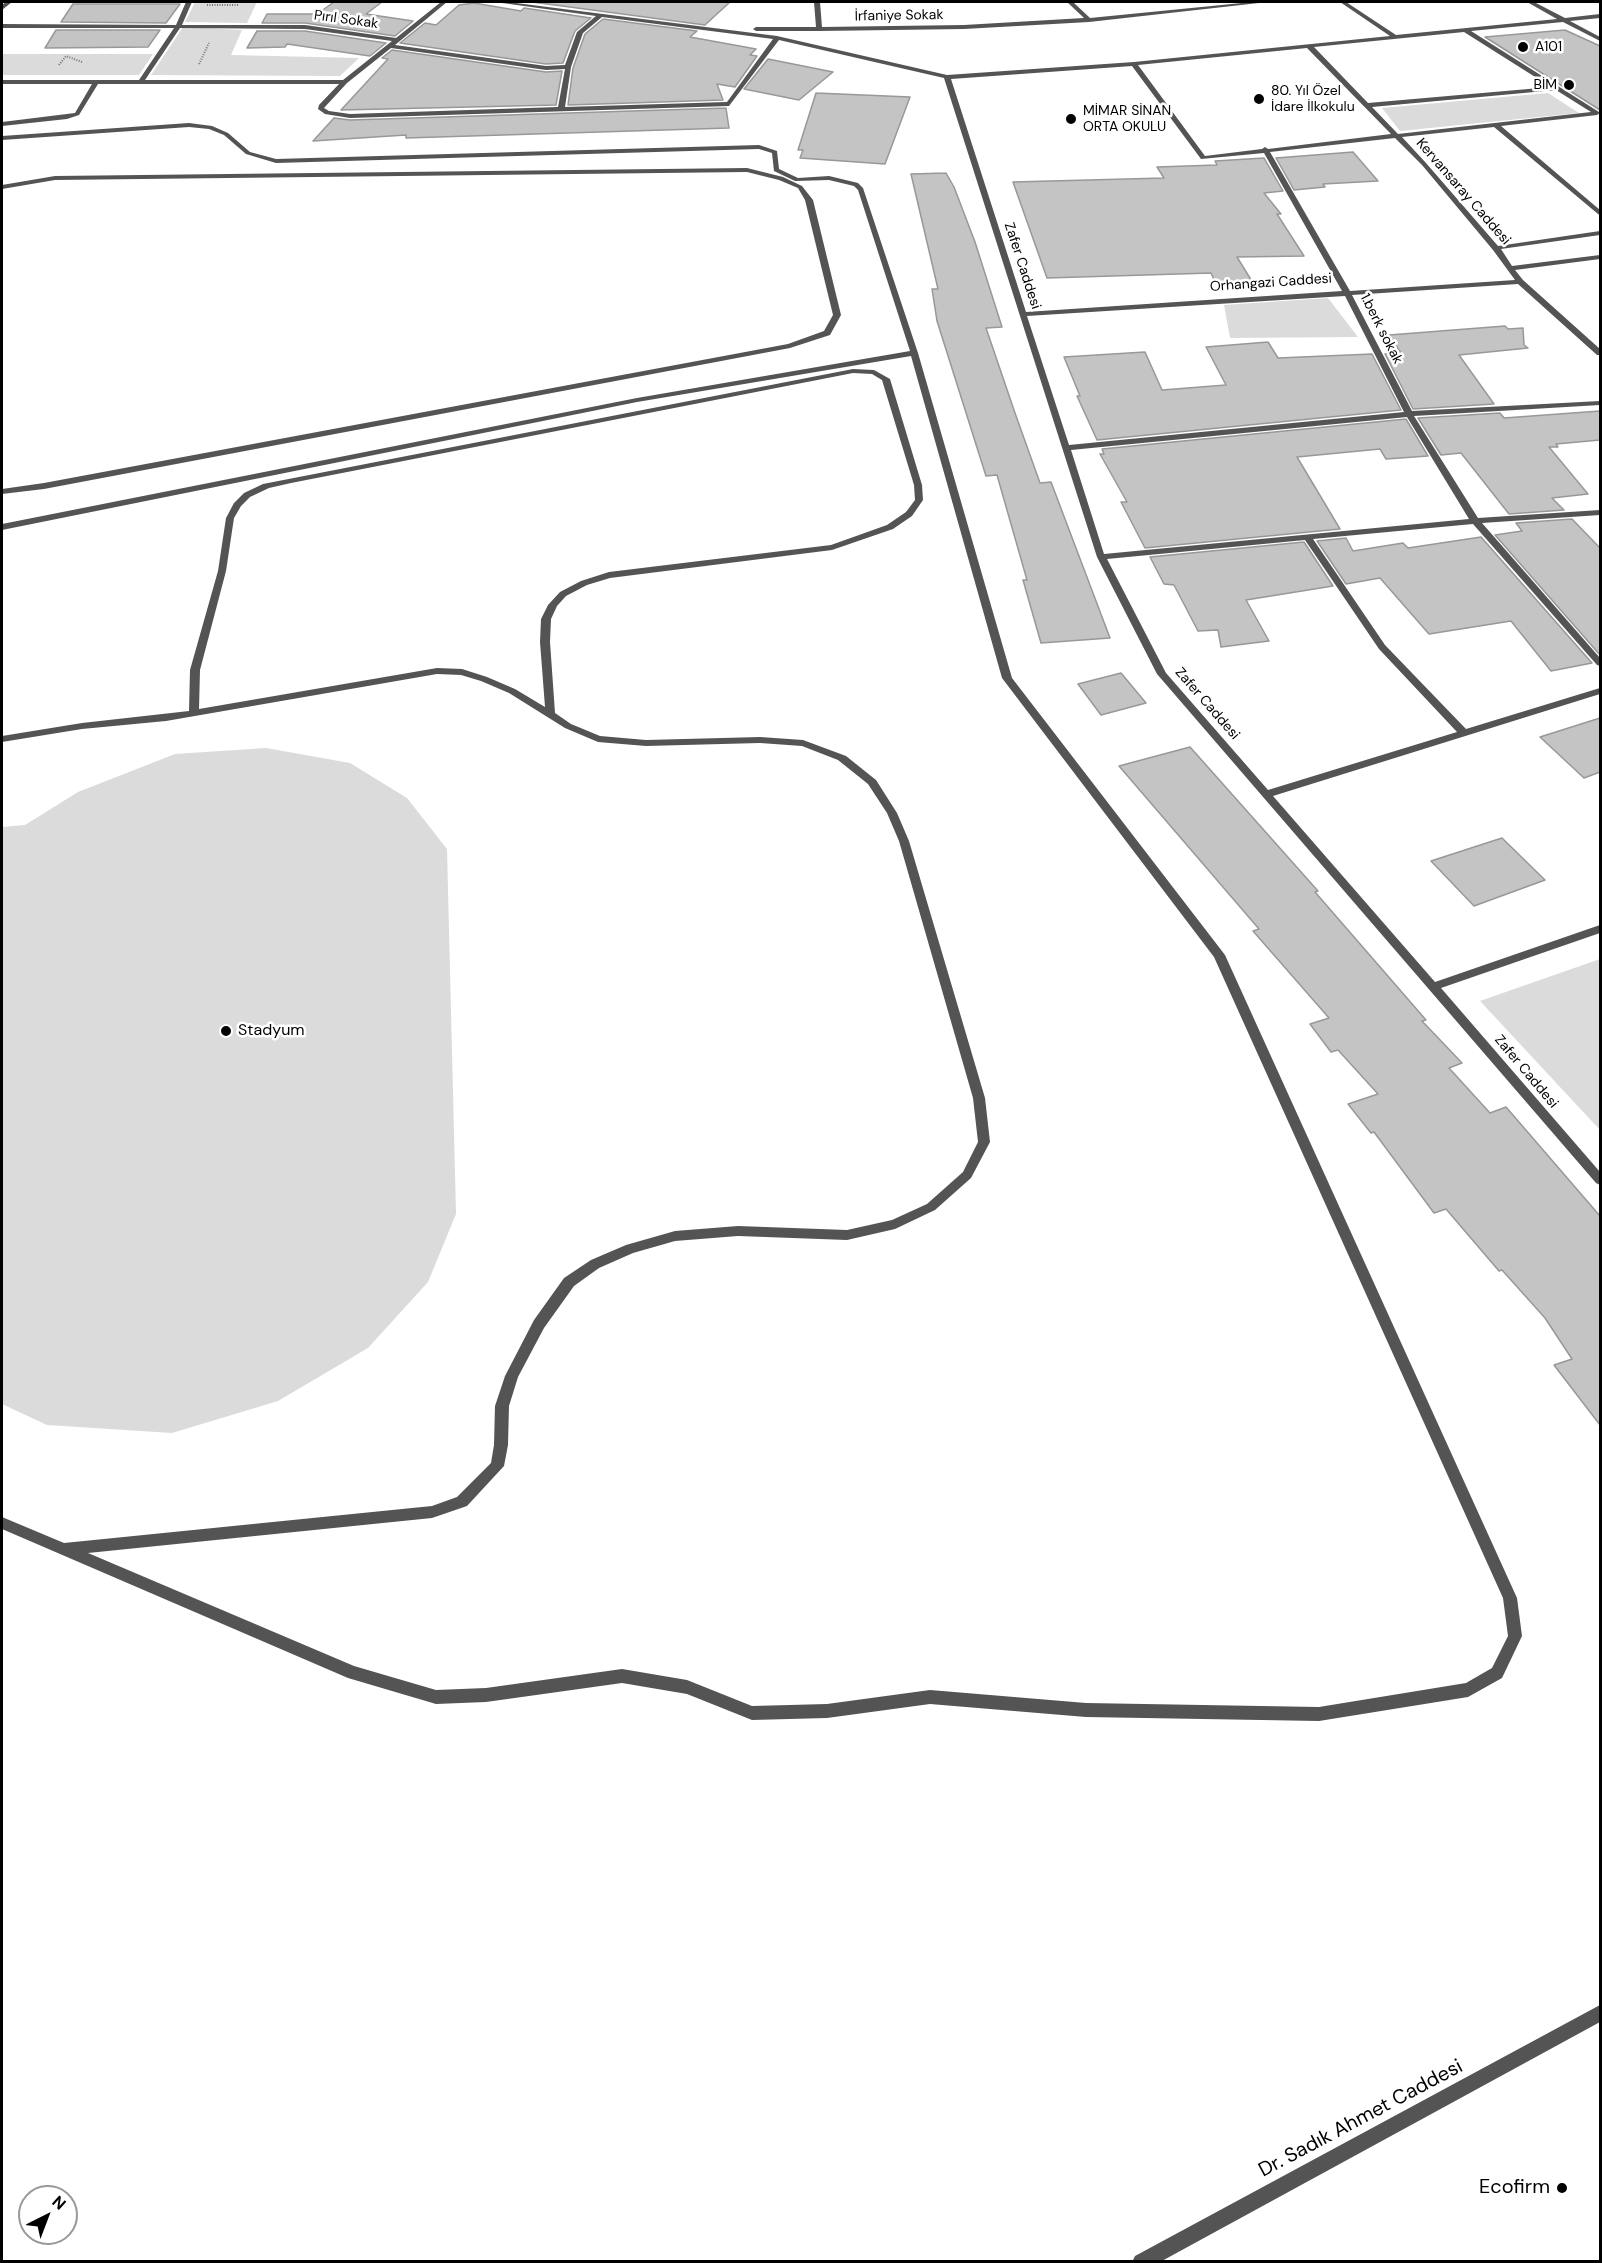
<!DOCTYPE html>
<meta charset="utf-8">
<style>
body{margin:0}
#map{position:relative;width:1602px;height:2263px;overflow:hidden;background:#fff;font-family:"DM Sans",sans-serif}
canvas{display:block}
.frame{position:absolute;inset:0;border:3px solid #000;pointer-events:none}
.north{position:absolute;left:18px;top:2185px;width:60px;height:60px;box-sizing:border-box;background:#fff;border:2px solid #999;border-radius:50%;rotate:42deg;font-size:16px;font-weight:700;line-height:24px;text-align:center;color:#000}
.north::after{content:'';display:block;margin:auto;width:21px;height:27px;background:#000;clip-path:polygon(50% 0,100% 100%,50% 72%,0 100%)}
</style>
<div id="map">
<canvas width="1602" height="2263"></canvas>
<div class="frame"></div>
<div class="north">N</div>
</div>
<script>
const ctx = document.querySelector('canvas').getContext('2d');
ctx.lineJoin = 'round';
function fillPath(path, color) { ctx.fillStyle = color; ctx.fill(path, 'evenodd'); }
const poly = rows => new Path2D(rows.map(r => 'M' + r).join(''));
function trace(path, color, width, dash) { ctx.strokeStyle = color; ctx.lineWidth = width; ctx.lineCap = dash ? 'butt' : 'round'; ctx.setLineDash(dash || []); ctx.stroke(path); }
function drawText(font, color, halo, rows, align = 'center') {
  ctx.font = font + ' "DM Sans",sans-serif'; ctx.lineWidth = 5; ctx.setLineDash([]); ctx.textBaseline = 'middle'; ctx.strokeStyle = halo; ctx.fillStyle = color; for (const [text, x, y, turn = 0] of rows) {
    ctx.save(); ctx.translate(x, y); ctx.rotate((+turn || 0) * Math.PI / 180); ctx.textAlign = isNaN(turn) ? turn : align; if (halo) ctx.strokeText(text, 0, 0); ctx.fillText(text, 0, 0); ctx.restore();
  }
}
fillPath(poly([
 [195,2,257,2,247,23,185,22],
 [183,27,242,30,231,55,359,58,340,76,151,75],
 [2,53,3,54,153,54,139,75,2,75],
 [1548,93,1579,113,1400,131,1382,108],
 [1328,298,1358,337,1230,338,1224,305],
 [266,748,350,763,407,798,447,849,456,1214,428,1282,368,1348,278,1401,172,1433,47,1425,2,1404,2,827,25,825,78,792,175,754],
 [1600,959,1600,1130,1480,1001]
]), '#dbdbdb');
const building = poly([
 [334,2,382,2,366,14,413,21,395,36,305,23,262,23,267,14,317,14,334,2],
 [532,2,730,2,705,25,532,2],
 [474,3,521,11,524,8,591,18,575,31,563,63,546,64,400,43,425,23,436,25,459,5,474,3],
 [73,4,180,4,166,23,61,22,73,4],
 [603,19,697,31,690,37,756,49,750,55,757,56,735,87,717,84,723,100,568,105,573,68,585,34,603,19],
 [56,30,160,30,148,47,45,48,56,30],
 [1565,30,1600,46,1600,110,1485,37,1565,30],
 [257,31,305,31,386,43,370,56,287,44,285,47,247,48,257,31],
 [392,50,546,72,562,71,556,105,341,110,388,59,382,58,392,50],
 [768,59,833,72,799,100,744,89,768,59],
 [816,93,910,97,885,164,800,158,803,150,798,150,816,93],
 [726,108,729,128,406,138,406,135,313,141,334,118,350,120,726,108],
 [1353,152,1378,181,1323,184,1325,187,1294,190,1276,158,1353,152],
 [1264,158,1283,191,1264,193,1281,214,1277,214,1304,256,1237,257,1253,283,1216,284,1211,273,1047,278,1013,182,1164,178,1157,167,1217,165,1215,161,1264,158],
 [946,173,954,187,975,242,1002,327,986,328,1015,413,1040,483,1051,482,1110,638,1041,643,1023,580,1027,580,997,475,986,476,937,321,932,289,938,289,911,174,946,173],
 [1505,326,1508,329,1523,328,1524,345,1528,348,1459,355,1494,404,1413,409,1385,354,1401,353,1389,335,1505,326],
 [1268,342,1278,358,1372,354,1401,410,1097,440,1077,396,1080,396,1064,357,1145,352,1162,390,1226,385,1206,347,1268,342],
 [1600,411,1600,440,1556,444,1558,447,1549,447,1588,494,1552,498,1564,510,1509,514,1461,453,1441,455,1418,418,1500,413,1504,418,1600,411],
 [1406,419,1428,456,1386,459,1380,449,1297,457,1340,529,1145,548,1121,502,1127,502,1100,454,1104,454,1102,449,1406,419],
 [1572,519,1600,548,1600,655,1495,535,1522,531,1516,523,1572,519],
 [1481,537,1592,663,1551,671,1511,621,1429,634,1380,578,1346,584,1317,541,1346,538,1353,551,1403,543,1408,548,1481,537],
 [1304,542,1333,586,1246,600,1269,641,1221,647,1218,630,1198,631,1174,585,1164,584,1150,557,1304,542],
 [1121,673,1146,703,1101,715,1078,684,1121,673],
 [1600,718,1600,772,1584,778,1540,737,1600,718],
 [1190,747,1318,891,1315,892,1426,1020,1422,1021,1462,1063,1449,1068,1490,1113,1506,1107,1600,1216,1600,1425,1554,1365,1572,1359,1545,1318,1502,1270,1499,1271,1446,1209,1434,1213,1374,1132,1371,1133,1348,1104,1378,1094,1338,1050,1331,1052,1310,1024,1329,1018,1253,931,1259,929,1119,766,1190,747],
 [1502,838,1545,880,1474,906,1431,861,1502,838]
]);
fillPath(building, '#c4c4c4');
trace(building, '#989898', 1.5);
trace(poly([
 [207,5,238,5],
 [199,64,209,43],
 [59,65,66,56,82,62]
]), '#767676', 2, [1, 1.5]);
fillPath(poly([
 [6,2,12,2,2,10,2,5,6,2],
 [186,2,192,2,182,25,305,25,396,38,441,2,447,2,395,45,546,66,565,65,577,32,596,16,495,2,508,2,777,36,947,75,1134,62,1390,36,1340,2,1346,2,1396,35,1557,19,1527,2,1534,2,1565,18,1600,14,1600,18,1570,21,1600,37,1600,41,1563,22,1471,31,1599,112,1600,113,1597,115,1501,126,1600,210,1600,215,1598,214,1494,127,1402,137,1426,163,1498,246,1600,231,1600,235,1501,249,1512,266,1600,255,1600,259,1515,270,1523,280,1600,349,1600,355,1597,355,1518,284,1352,295,1412,411,1600,401,1600,405,1414,416,1478,518,1600,510,1600,515,1482,523,1600,658,1600,666,1597,665,1473,524,1313,539,1385,645,1466,729,1600,688,1600,694,1273,796,1435,982,1600,925,1600,933,1441,988,1600,1172,1600,1185,1596,1183,1157,674,1097,557,944,78,779,40,729,106,350,118,325,114,318,109,319,105,339,84,98,84,79,115,67,119,2,126,2,122,75,113,92,84,2,84,2,80,139,80,174,28,2,28,2,24,176,25,186,2],
 [602,17,773,39,727,102,565,107,571,67,583,33,602,17],
 [180,28,305,29,392,41,343,80,145,80,180,28],
 [1464,32,1551,87,1368,103,1314,47,1464,32],
 [391,48,546,70,565,69,558,107,350,114,329,111,324,108,347,83,391,48],
 [1307,48,1391,134,1268,149,1265,147,1262,149,1205,156,1138,65,1307,48],
 [1132,66,1201,159,1264,153,1342,291,1026,312,951,79,1132,66],
 [1556,90,1591,112,1398,134,1372,107,1556,90],
 [1395,138,1422,165,1493,250,1515,280,1350,291,1270,152,1395,138],
 [1345,296,1404,412,1069,445,1027,316,1345,296],
 [1407,417,1469,519,1104,554,1071,450,1407,417],
 [1305,540,1379,649,1457,732,1268,790,1166,673,1107,559,1305,540],
 [814,2,820,2,822,27,964,25,1084,18,1067,2,1073,2,1090,18,1252,2,1268,2,1089,22,964,29,819,31,756,31,753,29,756,27,816,27,814,2],
 [189,123,212,126,228,133,250,152,276,159,759,145,777,151,779,169,798,178,829,176,858,183,863,188,918,353,1012,678,1225,955,1517,1598,1522,1636,1502,1678,1468,1697,1319,1721,1086,1717,930,1704,827,1718,752,1720,687,1694,622,1683,486,1702,436,1704,348,1678,2,1529,2,1517,64,1543,432,1506,457,1497,491,1463,494,1445,495,1406,505,1376,534,1320,564,1278,591,1260,626,1245,675,1231,738,1226,847,1230,892,1220,927,1204,963,1172,978,1142,973,1098,899,841,887,813,868,784,838,760,802,746,760,743,646,746,598,742,565,728,509,693,481,681,461,675,437,674,166,721,82,729,2,742,2,736,82,723,189,711,190,670,218,571,226,518,234,503,244,493,263,484,853,369,874,370,890,379,922,485,923,500,912,516,893,529,832,550,610,578,587,585,566,596,557,606,551,619,550,642,555,713,571,724,600,736,646,740,760,737,803,740,846,756,876,780,897,813,909,841,985,1098,990,1142,971,1178,935,1210,895,1229,847,1240,738,1236,675,1241,633,1253,599,1268,574,1286,544,1328,518,1377,509,1406,508,1445,504,1466,467,1506,432,1518,88,1553,354,1666,436,1690,486,1688,622,1669,687,1680,752,1706,827,1704,930,1690,1086,1703,1319,1707,1466,1683,1492,1668,1508,1636,1503,1598,1214,957,1002,678,911,356,637,402,2,530,2,524,637,398,910,351,858,190,854,186,829,180,795,181,774,171,772,153,759,149,276,163,246,154,224,135,209,129,189,127,2,140,2,136,189,123],
 [853,373,872,374,882,380,914,485,915,500,906,512,887,525,831,545,609,572,581,581,560,592,548,605,541,619,540,642,545,707,515,689,487,677,462,669,437,668,199,709,200,670,226,571,234,518,241,506,250,497,269,488,291,483,853,373],
 [747,168,783,177,802,186,813,200,841,315,830,335,790,348,44,489,2,494,2,489,44,483,788,344,824,331,833,315,805,200,798,188,779,180,747,172,55,180,2,189,2,185,55,176,747,168],
 [1600,2005,1600,2022,1160,2262,1132,2262,1135,2256,1600,2005]
]), '#545454');
for (const [x, y, r, color] of [
 [1523,47,6,"#000"],
 [1569,85,6,"#000"],
 [1259,99,6,"#000"],
 [1071,119,6,"#000"],
 [226,1031,6,"#000"],
 [1562,2188,6,"#000"]
]) { const dot = new Path2D(); dot.arc(x, y, r, 0, 2 * Math.PI); ctx.fillStyle = color; ctx.fill(dot); trace(dot, '#fff', 2); }
drawText('14px', '#000', '#fff', [
 ["İrfaniye Sokak",899,16,-1],
 ["Pırıl Sokak",346,20,8],
 ["Kervansaray Caddesi",1463,192,49],
 ["Zafer Caddesi",1022,266,72],
 ["Orhangazi Caddesi",1271,283,-4],
 ["1.berk sokak",1381,329,63],
 ["Zafer Caddesi",1207,704,49],
 ["Zafer Caddesi",1526,1072,50]
]);
drawText('14px', '#000', '#fff', [
 ["A101",1535,47],
 ["BİM",1557,85,"right"],
 ["80. Yıl Özel",1271,91],
 ["İdare İlkokulu",1271,107],
 ["MİMAR SİNAN",1083,111],
 ["ORTA OKULU",1083,127]
], 'left');
drawText('16px', '#000', '#fff', [
 ["Stadyum",238,1031]
], 'left');
drawText('20px', '#000', '#fff', [
 ["Dr. Sadık Ahmet Caddesi",1361,2119,-28]
]);
drawText('20px', '#000', '#fff', [
 ["Ecofirm",1550,2188]
], 'right');
</script>
